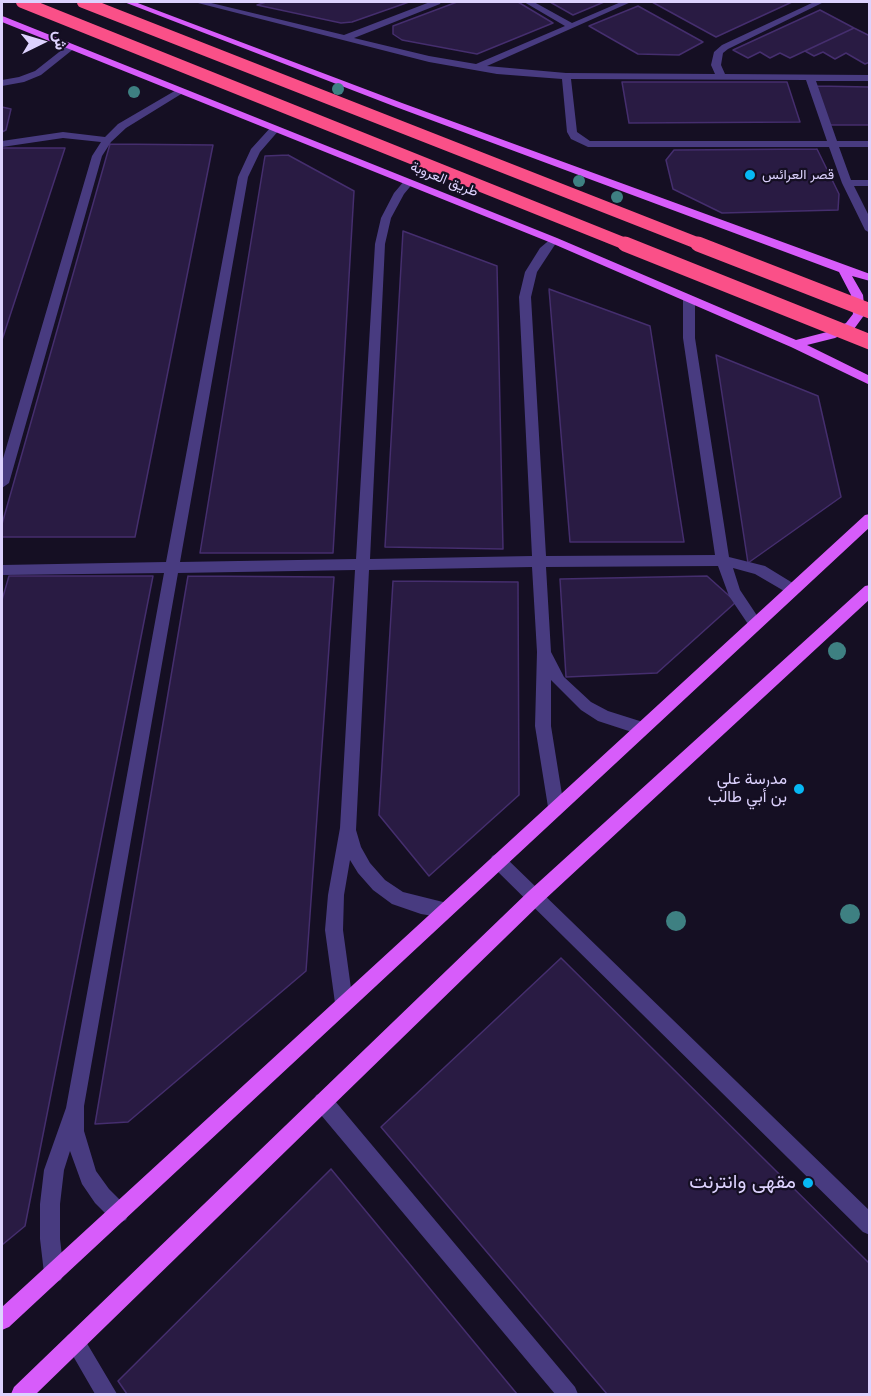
<!DOCTYPE html>
<meta charset="utf-8">
<style>
body{margin:0}
#map{position:relative;width:871px;height:1396px;overflow:hidden;background:#150f23;font-family:Poppins,Vazirmatn,sans-serif}
canvas{display:block}
.frame{position:absolute;inset:0;border:3px solid #ddd2fe;pointer-events:none}
.north{position:absolute;left:12px;top:12px;width:60px;height:60px;-webkit-text-stroke:4px #150f23;paint-order:stroke;rotate:85deg;font-size:16px;font-weight:700;line-height:24px;text-align:center;color:#ddd2fe}
.north::after{content:'';display:block;margin:auto;width:21px;height:27px;background:#ddd2fe;clip-path:polygon(50% 0,100% 100%,50% 72%,0 100%)}
</style>
<div id="map">
<canvas width="871" height="1396"></canvas>
<div class="frame"></div>
<div class="north">ش</div>
</div>
<script>
const ctx = document.querySelector('canvas').getContext('2d');
ctx.lineJoin = 'round';
function fillPath(path, color) { ctx.fillStyle = color; ctx.fill(path, 'evenodd'); }
const poly = rows => new Path2D(rows.map(r => 'M' + r).join(''));
function trace(path, color, width, dash) { ctx.strokeStyle = color; ctx.lineWidth = width; ctx.lineCap = dash ? 'butt' : 'round'; ctx.setLineDash(dash || []); ctx.stroke(path); }
function drawText(font, color, halo, rows, align = 'center') {
  ctx.font = font + ' Poppins,Vazirmatn,sans-serif'; ctx.lineWidth = 4.5; ctx.setLineDash([]); ctx.textBaseline = 'middle'; ctx.strokeStyle = halo; ctx.fillStyle = color; for (const [text, x, y, turn = 0] of rows) {
    ctx.save(); ctx.translate(x, y); ctx.rotate((+turn || 0) * Math.PI / 180); ctx.textAlign = isNaN(turn) ? turn : align; if (halo) ctx.strokeText(text, 0, 0); ctx.fillText(text, 0, 0); ctx.restore();
  }
}
const building = poly([
 [266,2,409,2,352,22,341,23,257,5,266,2],
 [457,2,518,2,553,23,477,54,402,40,393,34,393,26,457,2],
 [550,2,604,2,573,15,550,2],
 [652,2,792,2,716,37,652,2],
 [638,6,703,42,679,55,638,54,589,26,638,6],
 [820,10,854,28,790,58,780,53,770,58,760,52,748,58,733,50,820,10],
 [854,28,870,36,870,62,865,64,846,53,835,59,823,52,814,56,805,51,854,28],
 [622,82,787,82,800,122,629,123,622,82],
 [816,86,870,87,870,125,828,125,816,86],
 [2,107,11,109,6,130,2,132,2,107],
 [110,144,213,145,135,537,2,537,2,524,110,144],
 [2,148,65,148,2,340,2,148],
 [817,149,839,194,838,210,722,213,673,189,666,160,674,150,817,149],
 [288,155,354,191,333,553,200,553,265,156,288,155],
 [403,231,497,266,503,549,385,547,403,231],
 [549,289,650,326,684,542,570,542,549,289],
 [716,355,818,396,841,497,748,563,716,355],
 [9,576,153,576,25,1226,2,1245,2,600,9,576],
 [188,576,334,577,306,971,128,1122,95,1124,188,576],
 [707,576,736,602,657,673,566,677,560,579,707,576],
 [393,581,518,582,519,795,429,876,379,815,393,581],
 [561,958,870,1264,870,1394,607,1394,381,1127,561,958],
 [331,1169,517,1394,127,1394,118,1381,331,1169]
]);
fillPath(building, '#291b43');
trace(building, '#452e6e', 1.5);
fillPath(poly([
 [194,2,207,2,344,35,430,2,441,2,440,4,354,38,429,56,476,64,565,26,524,2,534,2,572,23,621,2,631,2,487,66,566,73,715,74,711,65,714,52,722,45,814,2,824,2,728,49,723,53,721,65,725,74,870,75,870,81,816,81,837,141,870,141,870,147,839,147,851,180,870,180,870,186,854,186,870,218,870,233,865,230,842,183,829,147,588,147,571,139,567,132,562,79,497,74,429,62,194,2],
 [571,79,806,80,827,141,590,141,577,132,571,79],
 [68,45,76,47,41,75,24,82,2,86,2,80,19,77,35,71,68,45],
 [178,89,186,91,126,128,111,142,102,156,9,483,2,488,2,462,92,156,101,142,63,138,2,147,2,141,63,132,105,137,118,124,178,89],
 [275,126,280,129,260,152,248,177,180,562,356,559,375,244,381,218,394,193,405,180,409,179,414,182,404,194,391,218,385,244,370,559,532,556,519,297,525,272,540,248,553,237,558,240,537,272,531,297,546,556,715,555,683,338,683,299,689,295,695,299,695,338,729,557,765,566,796,585,798,589,791,595,755,574,733,568,740,590,762,623,760,627,755,629,750,627,729,596,718,566,546,567,551,652,564,677,591,702,608,711,646,723,649,728,646,733,641,735,598,721,581,710,551,680,551,726,564,807,562,812,556,814,550,812,548,807,535,726,537,652,532,567,369,570,356,830,361,847,370,863,385,880,403,892,451,904,453,910,451,916,445,918,421,914,392,904,373,890,358,873,350,860,344,895,343,930,353,1003,350,1009,344,1012,338,1009,335,1003,325,930,328,895,340,828,355,570,178,573,84,1106,84,1131,96,1171,109,1189,126,1206,129,1213,126,1220,119,1223,112,1220,95,1203,82,1184,70,1151,64,1170,60,1204,60,1239,64,1273,61,1280,54,1283,47,1280,44,1273,40,1239,40,1204,44,1170,66,1108,164,573,2,575,2,565,166,562,238,177,251,149,271,127,275,126],
 [498,853,504,856,870,1211,870,1235,863,1232,492,866,490,861,492,856,498,853],
 [323,1093,330,1095,575,1387,578,1394,555,1394,316,1109,314,1102,316,1095,323,1093],
 [75,1332,82,1335,117,1394,95,1394,65,1342,68,1335,75,1332]
]), '#483b80');
fillPath(poly([
 [124,2,135,2,402,103,870,274,870,281,852,276,863,295,865,314,854,329,835,338,807,345,870,376,870,385,791,347,549,242,2,22,2,16,5,17,557,238,796,340,827,332,846,323,853,314,851,295,839,272,396,107,124,2],
 [870,514,870,527,9,1327,2,1330,2,1307,865,515,870,514],
 [870,585,870,599,541,903,36,1394,11,1394,14,1387,529,891,865,586,870,585]
]), '#d75cfa');
trace(poly([
 [22,2,628,245],
 [83,2,702,245]
]), '#fa5088', 12);
trace(poly([
 [625,244,870,342],
 [698,244,870,311]
]), '#fa5088', 15);
ctx.fillStyle = '#3e8082';
for (const [x, y, r] of [
 [338,89,6],
 [134,92,6],
 [579,181,6],
 [617,197,6],
 [837,651,9],
 [850,914,10],
 [676,921,10]
]) { ctx.beginPath(); ctx.arc(x, y, r, 0, 2 * Math.PI); ctx.fill(); }
for (const [x, y, r, color] of [
 [750,175,6,"#07b8f4"],
 [799,789,6,"#07b8f4"],
 [808,1183,6,"#07b8f4"]
]) { const dot = new Path2D(); dot.arc(x, y, r, 0, 2 * Math.PI); ctx.fillStyle = color; ctx.fill(dot); trace(dot, '#150f23', 2); }
drawText('14px', '#ddd2fe', '#150f23', [
 ["قصر العرائس",762,175]
], 'left');
drawText('14px', '#ddd2fe', '#150f23', [
 ["طريق العروبة",444,180,22]
]);
drawText('16px', '#ddd2fe', '#150f23', [
 ["مدرسة علي",787,780],
 ["بن أبي طالب",787,798]
], 'right');
drawText('20px', '#ddd2fe', '#150f23', [
 ["مقهى وانترنت",796,1183]
], 'right');
</script>
